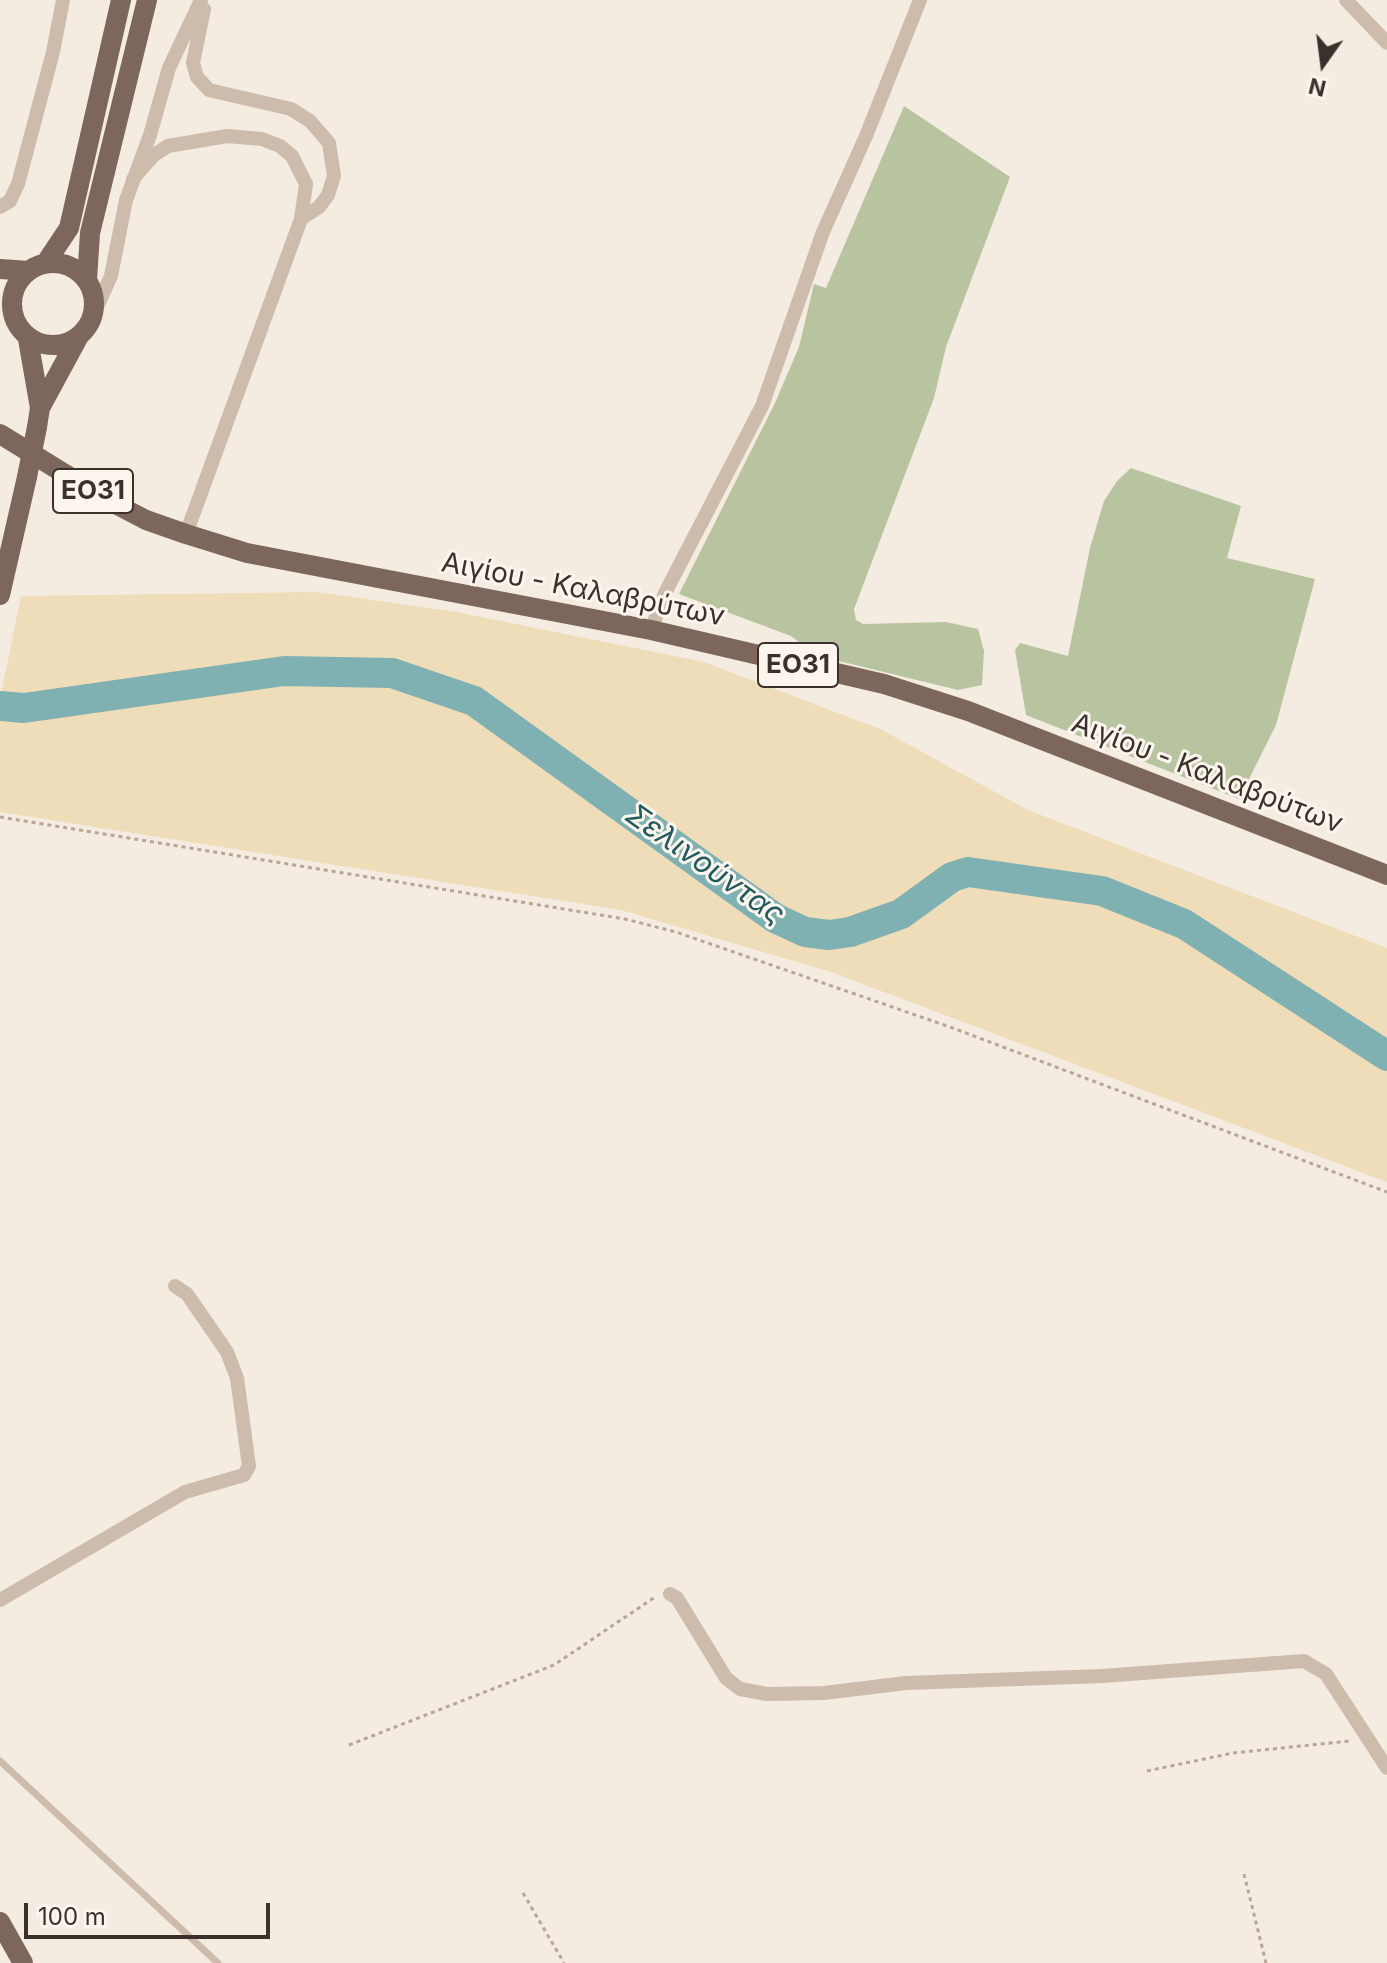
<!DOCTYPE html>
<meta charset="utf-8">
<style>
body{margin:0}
#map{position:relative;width:1387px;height:1963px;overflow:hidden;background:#f4ebe1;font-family:Inter,sans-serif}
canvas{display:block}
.north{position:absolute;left:1283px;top:24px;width:80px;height:80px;-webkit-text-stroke:6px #fbf5ee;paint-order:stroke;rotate:194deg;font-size:22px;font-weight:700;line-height:32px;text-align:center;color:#3b302b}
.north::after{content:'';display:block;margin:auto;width:28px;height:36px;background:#3b302b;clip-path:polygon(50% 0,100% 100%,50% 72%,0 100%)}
.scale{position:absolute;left:24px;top:1903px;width:246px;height:36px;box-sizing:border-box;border:4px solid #3b302b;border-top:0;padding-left:10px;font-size:24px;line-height:28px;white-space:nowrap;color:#3b302b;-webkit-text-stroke:6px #fbf5ee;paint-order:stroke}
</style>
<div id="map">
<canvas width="1387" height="1963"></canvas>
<div class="north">N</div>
<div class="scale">100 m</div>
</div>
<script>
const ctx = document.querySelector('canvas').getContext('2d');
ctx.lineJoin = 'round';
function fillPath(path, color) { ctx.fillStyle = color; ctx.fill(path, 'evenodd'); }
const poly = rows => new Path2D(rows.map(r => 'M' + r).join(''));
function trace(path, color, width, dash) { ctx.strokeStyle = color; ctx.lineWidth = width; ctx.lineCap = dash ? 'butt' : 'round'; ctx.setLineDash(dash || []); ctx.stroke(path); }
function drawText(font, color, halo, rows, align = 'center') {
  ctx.font = font + ' Inter,sans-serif'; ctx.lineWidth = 6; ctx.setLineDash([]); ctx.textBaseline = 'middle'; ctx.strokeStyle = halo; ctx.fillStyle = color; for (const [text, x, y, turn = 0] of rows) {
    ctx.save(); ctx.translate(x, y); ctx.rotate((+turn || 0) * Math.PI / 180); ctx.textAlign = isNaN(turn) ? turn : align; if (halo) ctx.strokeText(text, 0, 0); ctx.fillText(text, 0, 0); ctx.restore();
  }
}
fillPath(poly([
 [904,106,1010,177,946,347,934,398,854,609,856,620,863,624,946,622,978,629,984,651,982,685,958,690,818,656,791,636,679,594,775,403,799,347,814,284,826,288],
 [1131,468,1241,506,1227,558,1315,579,1276,725,1239,799,1026,715,1015,650,1020,643,1068,656,1090,548,1104,501,1117,481]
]), '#b8c4a0');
fillPath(poly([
 [318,592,456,612,704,662,880,729,1028,810,1387,948,1387,1182,831,972,621,910,0,812,0,699,21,596]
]), '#efdcb8');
trace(poly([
 [0,706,24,708,284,671,392,673,474,701,775,918,805,932,829,935,850,932,901,914,952,877,968,872,1102,891,1184,924,1387,1056]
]), '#7fb0b2', 30);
trace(poly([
 [0,817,625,919,676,932,950,1027,1387,1192],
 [349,1745,554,1665,655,1597],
 [1147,1771,1233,1753,1350,1741],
 [1244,1874,1266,1963],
 [523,1893,564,1963]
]), '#b9a596', 3, [4, 4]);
trace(poly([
 [0,1761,218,1963]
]), '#cdbbac', 7);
trace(poly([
 [1346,0,1387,43],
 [204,9,193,63,197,77,209,90,291,109,310,121,329,143,334,176,328,195,319,207,301,219],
 [133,179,154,155,168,146,227,136,262,139,280,146,292,156,306,184,301,219,186,534],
 [0,207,10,201,18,184,53,52,63,0],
 [93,316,111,276,126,200,150,135,169,68,201,0],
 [651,630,665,593,762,406,823,232,866,136,920,0],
 [670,1594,677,1598,726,1678,740,1689,767,1694,824,1693,906,1683,1102,1676,1304,1661,1326,1674,1387,1768],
 [0,1600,185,1492,244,1475,249,1466,237,1378,227,1352,187,1294,175,1286]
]), '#cdbbac', 14);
trace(poly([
 '12 304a41 41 0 1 1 82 0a41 41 0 1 1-82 0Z',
 [45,264,69,228,121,0],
 [0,269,29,271],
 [87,280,90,233,147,0],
 [28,339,40,408,37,427],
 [40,408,79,336],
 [0,434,104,498,146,520,186,534,247,553,651,630,884,684,968,711,1387,875],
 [0,595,27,477],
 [0,1922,23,1963]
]), '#7d675c', 20);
trace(poly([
 [27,477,37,427]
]), '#7d675c', 20);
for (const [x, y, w] of [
 [93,491,80],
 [798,665,80]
]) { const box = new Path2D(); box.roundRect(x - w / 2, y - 22, w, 44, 6); ctx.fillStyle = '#fbf5ee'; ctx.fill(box); trace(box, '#3b302b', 2); }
drawText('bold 26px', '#3b302b', null, [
 ["ΕΟ31",93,491],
 ["ΕΟ31",798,665]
]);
drawText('28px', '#3b302b', '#fbf5ee', [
 ["Αιγίου - Καλαβρύτων",583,590,11],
 ["Αιγίου - Καλαβρύτων",1207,774,21]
]);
drawText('italic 30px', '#1f5a5e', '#fbf5ee', [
 ["Σελινούντας",705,865,35]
]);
</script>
